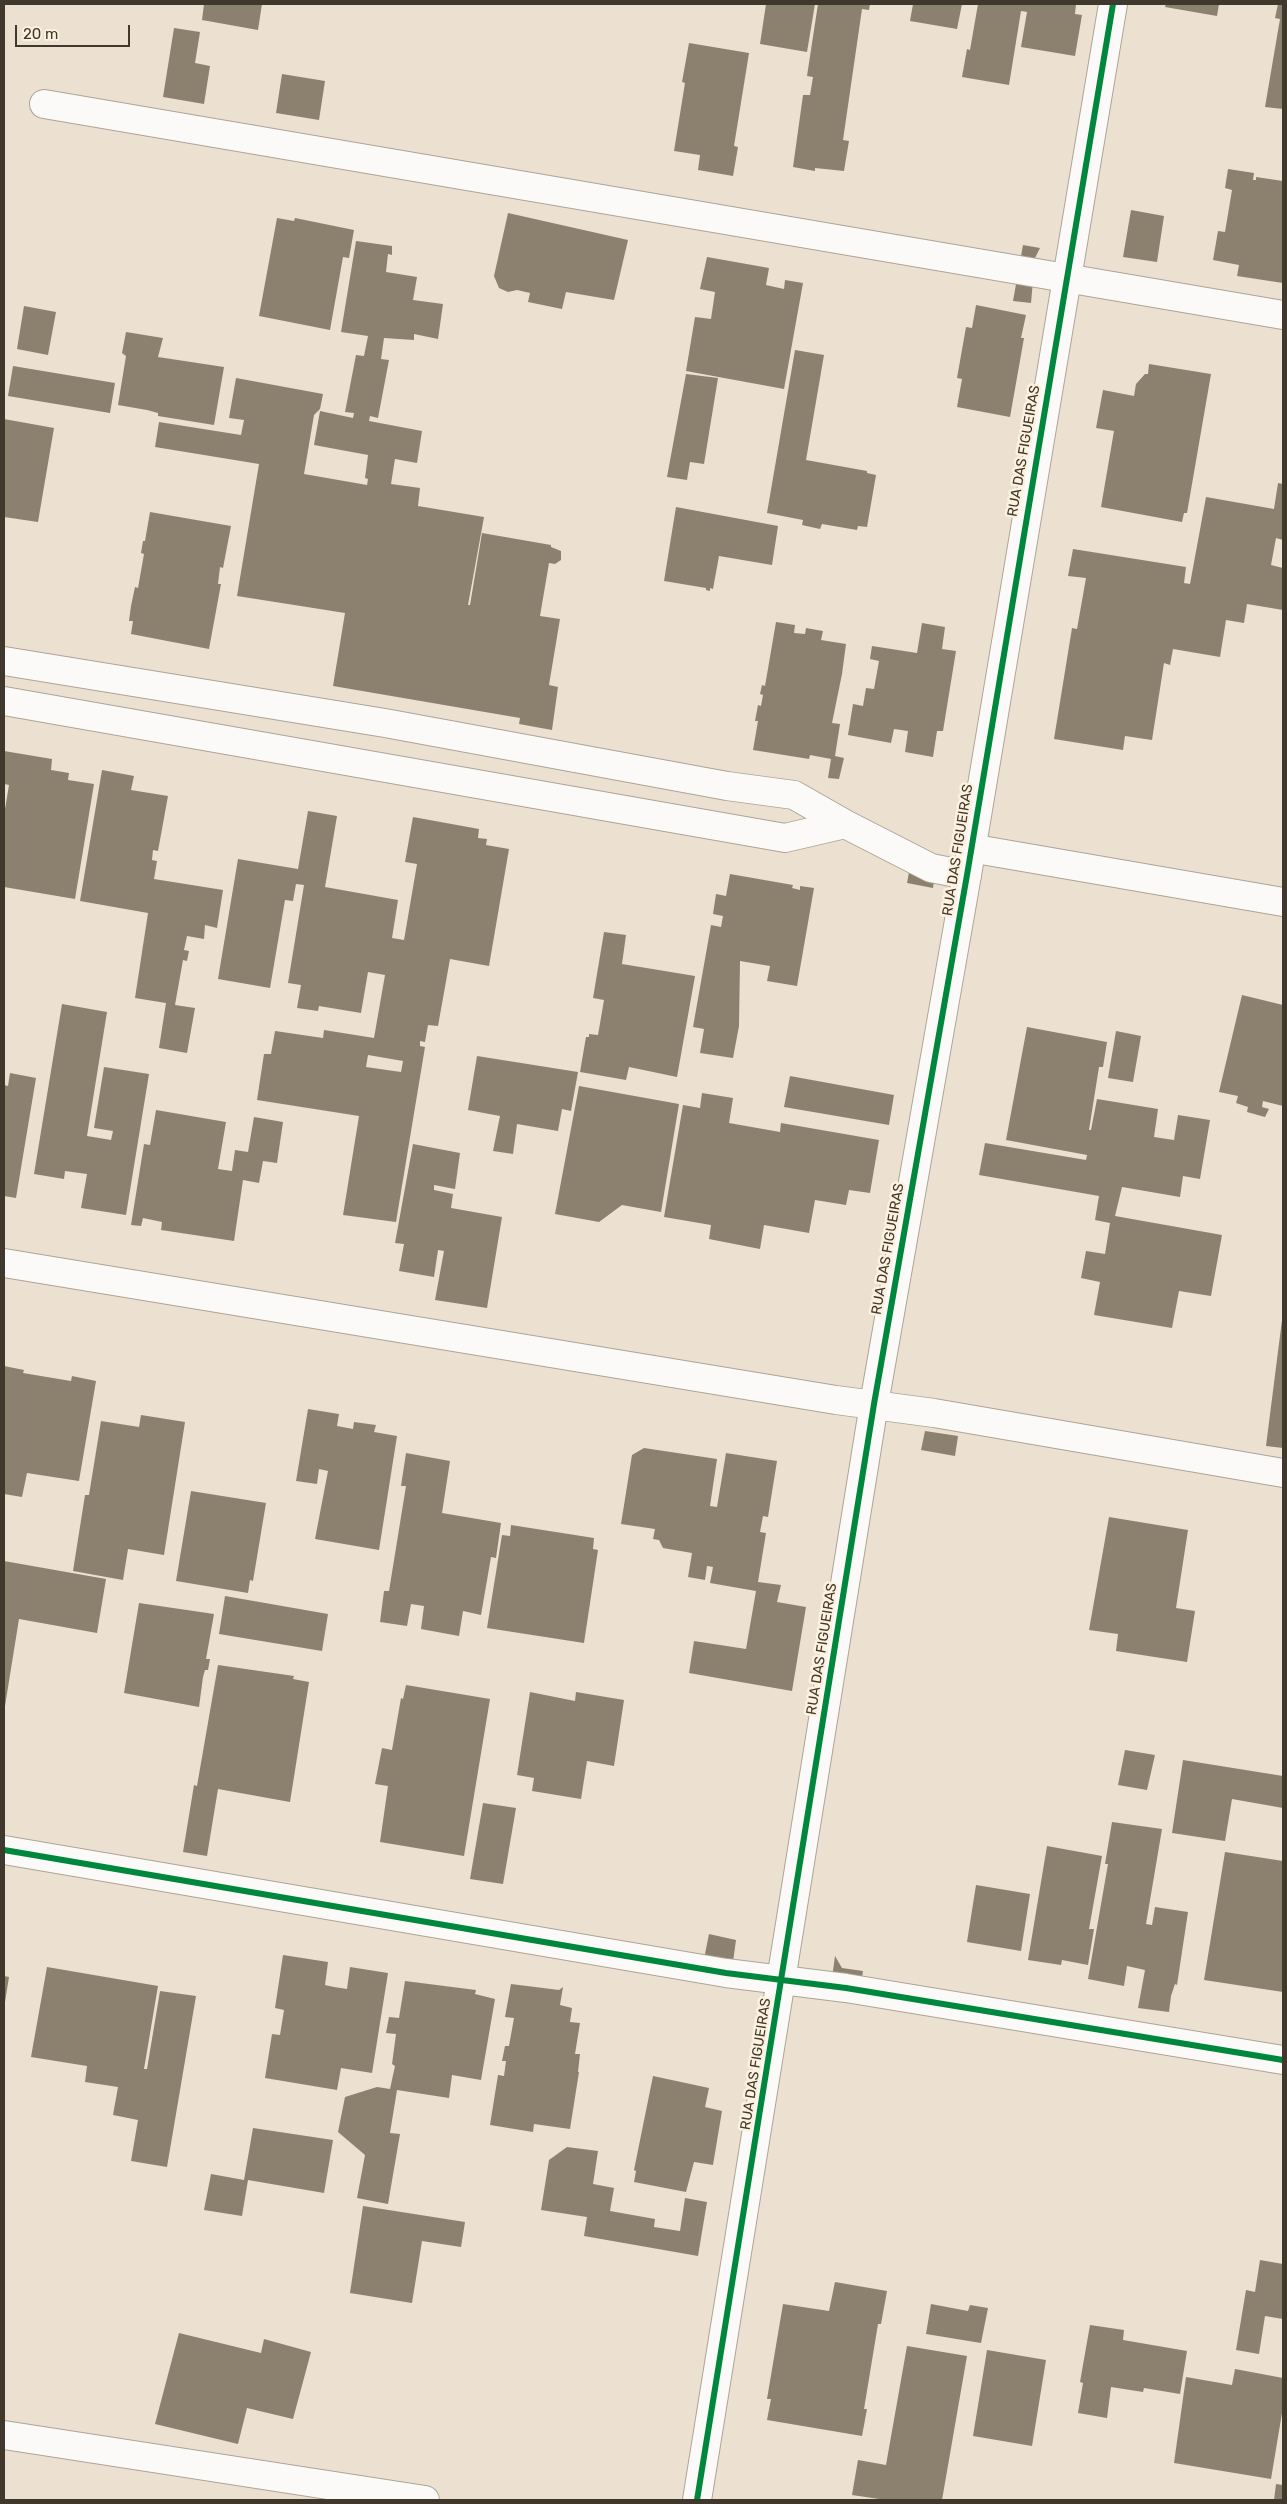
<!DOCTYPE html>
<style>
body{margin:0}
#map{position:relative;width:1287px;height:2504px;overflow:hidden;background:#ece1d0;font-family:Rubik,sans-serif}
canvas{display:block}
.frame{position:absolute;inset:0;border:5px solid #40382c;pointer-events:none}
.scale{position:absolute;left:15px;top:25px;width:115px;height:22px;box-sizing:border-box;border:2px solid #40382c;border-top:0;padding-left:6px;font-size:15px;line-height:18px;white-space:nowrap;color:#40382c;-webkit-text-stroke:4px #fdf1df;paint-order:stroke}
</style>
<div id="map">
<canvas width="1287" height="2504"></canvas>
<div class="frame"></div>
<div class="scale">20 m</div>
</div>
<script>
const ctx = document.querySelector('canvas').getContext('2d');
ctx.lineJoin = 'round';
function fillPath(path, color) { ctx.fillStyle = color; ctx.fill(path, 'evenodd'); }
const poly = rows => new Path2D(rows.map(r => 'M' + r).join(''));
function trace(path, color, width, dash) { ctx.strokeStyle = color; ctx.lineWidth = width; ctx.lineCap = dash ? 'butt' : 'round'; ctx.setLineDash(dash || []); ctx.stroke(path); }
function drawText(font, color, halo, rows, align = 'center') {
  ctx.font = font + ' Rubik,sans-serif'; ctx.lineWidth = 5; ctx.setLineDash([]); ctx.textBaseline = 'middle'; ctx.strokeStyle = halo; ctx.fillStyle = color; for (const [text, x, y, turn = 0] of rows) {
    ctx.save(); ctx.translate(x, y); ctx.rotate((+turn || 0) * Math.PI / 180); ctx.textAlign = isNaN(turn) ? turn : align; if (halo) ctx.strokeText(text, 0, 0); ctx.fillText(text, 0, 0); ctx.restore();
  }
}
fillPath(poly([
 [204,4,262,4,258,30,202,20],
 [766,4,815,4,807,52,760,44],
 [818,4,870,4,869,10,862,9,843,140,849,141,844,171,815,168,815,171,793,167,803,95,810,95,813,77,807,76],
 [913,4,962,4,957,29,910,21],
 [978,4,1076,4,1075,14,1082,15,1075,56,1021,47,1027,12,1021,11,1009,85,962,77,967,49,970,50],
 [1166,4,1219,4,1217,16,1165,7],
 [1278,4,1283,4,1283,109,1265,107,1280,19,1275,18],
 [174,28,200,32,195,63,210,66,204,104,163,97],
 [689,43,749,53,734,146,738,147,733,176,698,170,700,155,674,151,685,83,682,82],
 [282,74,325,81,319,120,276,113],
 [1228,169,1254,173,1253,180,1256,180,1256,177,1283,181,1283,283,1237,276,1239,265,1213,260,1218,231,1225,232,1232,190,1225,188],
 [1131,210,1164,216,1157,262,1123,257],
 [508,213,628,240,614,300,566,292,562,309,528,302,530,293,517,290,508,292,499,288,494,276],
 [277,218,294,221,295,218,354,230,349,258,343,257,330,330,259,316],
 [356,241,392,246,392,255,388,254,386,272,417,277,413,300,443,304,438,339,414,334,414,340,384,338,381,359,389,360,378,418,370,416,369,421,422,431,417,463,395,459,391,484,420,488,418,506,484,517,468,605,470,605,482,533,551,545,551,547,561,551,561,560,555,564,549,563,540,616,560,619,549,685,558,687,552,730,519,724,520,718,333,686,345,613,237,596,259,464,155,447,159,422,241,435,244,420,229,418,236,378,323,394,320,409,314,415,304,474,367,485,368,479,365,478,368,455,314,445,320,411,353,418,354,413,345,412,356,355,364,356,368,336,341,332],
 [1023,245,1040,248,1035,258,1031,303,1013,301],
 [707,257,769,268,766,285,784,289,785,280,803,283,784,389,686,371,695,317,711,319,715,292,700,289],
 [976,305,1026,315,1021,338,1024,338,1010,417,957,407,962,379,957,378,966,327,972,328],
 [24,306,56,312,48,355,17,349],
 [126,332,163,338,158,357,224,367,214,425,158,416,158,413,147,410,118,405,126,356,122,353],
 [795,350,824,355,806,460,867,471,867,473,876,475,867,527,858,526,857,530,822,524,820,529,802,525,803,520,767,513],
 [1149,364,1211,374,1187,513,1184,513,1182,522,1101,507,1114,431,1096,428,1103,390,1134,396,1136,384,1145,374,1148,374],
 [13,366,115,383,110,413,8,396],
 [686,374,718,378,704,464,690,462,687,480,667,477],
 [4,419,54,428,38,522,4,517],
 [1278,483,1283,484,1283,540,1276,538,1271,565,1283,568,1283,610,1247,604,1244,623,1226,620,1220,657,1173,649,1170,665,1164,663,1152,740,1125,736,1123,750,1054,739,1072,628,1077,629,1086,578,1068,576,1073,549,1186,567,1184,583,1190,584,1206,497,1274,509],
 [676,507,778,526,772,565,719,556,713,589,710,588,710,591,706,590,706,588,664,581],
 [150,512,231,526,223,568,220,567,218,584,221,584,209,649,131,634,133,621,129,621,131,606,135,587,138,588,144,554,141,553,143,541,145,541],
 [776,622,795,625,794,633,805,634,806,628,823,631,821,640,846,644,842,674,832,723,840,724,835,756,844,758,839,779,828,778,831,759,810,755,809,759,753,750,758,721,755,721,758,705,761,706,763,695,760,694,762,685,765,686],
 [922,623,945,627,942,649,956,651,943,731,937,731,933,757,905,752,908,731,894,729,891,743,848,735,853,704,863,706,866,688,874,689,879,661,870,659,872,646,917,653],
 [4,751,52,759,51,770,69,773,68,780,94,784,75,899,4,887,4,815,9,785,4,784],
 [102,770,134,776,131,790,168,796,158,851,153,850,152,860,157,861,154,879,223,890,217,928,205,925,204,939,187,936,184,950,189,951,187,961,183,960,175,1005,195,1008,187,1053,159,1048,166,1003,135,998,148,913,80,901],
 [308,811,337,816,325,887,398,900,392,938,404,940,417,864,405,862,413,817,479,829,478,838,487,839,486,845,509,849,489,966,450,959,438,1026,428,1025,425,1042,420,1041,420,1046,425,1047,396,1222,343,1215,359,1116,257,1100,264,1054,271,1054,275,1031,323,1038,324,1030,374,1038,385,975,368,972,361,1013,319,1006,318,1011,297,1008,301,985,288,983,304,885,296,884,293,901,285,900,270,988,218,979,238,859,298,869],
 [368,1055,403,1061,401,1072,366,1067],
 [911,861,936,866,933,888,907,883],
 [730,874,793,885,792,888,800,890,800,886,814,888,797,986,767,981,770,966,740,961,739,1026,733,1058,700,1053,704,1029,693,1027,711,925,721,927,723,916,713,914,716,894,726,896],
 [604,932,626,935,622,964,695,976,677,1077,629,1067,626,1080,580,1072,586,1037,589,1037,589,1034,598,1035,604,1000,593,998],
 [1242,995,1283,1005,1283,1106,1263,1101,1262,1107,1269,1109,1265,1117,1247,1112,1248,1107,1236,1103,1238,1096,1219,1092],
 [62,1004,107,1012,87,1136,111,1140,113,1131,94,1128,104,1067,149,1074,126,1215,81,1208,87,1174,65,1171,64,1179,34,1174],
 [1027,1027,1107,1042,1103,1067,1099,1067,1089,1130,1091,1130,1097,1099,1158,1109,1154,1137,1174,1140,1178,1115,1210,1120,1200,1179,1183,1176,1180,1197,1122,1187,1115,1216,1222,1235,1211,1296,1179,1291,1172,1328,1094,1315,1100,1282,1081,1278,1086,1251,1105,1254,1110,1223,1095,1220,1099,1196,979,1175,985,1143,1086,1160,1087,1155,1006,1140],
 [1116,1031,1141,1036,1133,1082,1108,1078],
 [477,1056,578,1072,571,1111,562,1109,558,1131,517,1124,513,1154,493,1151,500,1116,468,1110],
 [10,1073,36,1078,16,1198,4,1196,4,1085,8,1086],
 [790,1076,894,1095,889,1125,784,1107],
 [579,1086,679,1104,661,1212,622,1205,599,1222,555,1214],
 [702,1093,733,1098,729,1123,780,1132,781,1123,879,1140,870,1193,849,1190,846,1205,815,1200,809,1233,764,1225,760,1249,709,1239,711,1225,664,1217,683,1105,700,1108],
 [156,1110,226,1122,218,1169,232,1171,235,1150,248,1152,254,1117,283,1122,277,1163,263,1161,259,1183,243,1180,234,1241,161,1230,162,1222,143,1218,141,1226,131,1225,144,1144,150,1145],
 [413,1144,460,1153,455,1189,434,1185,434,1190,453,1194,451,1208,502,1217,487,1308,435,1300,444,1251,438,1250,434,1277,399,1271,404,1244,395,1243],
 [1282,1320,1283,1320,1283,1448,1266,1446],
 [4,1366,24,1370,23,1373,71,1381,72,1376,96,1381,79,1481,27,1473,22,1497,4,1494],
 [308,1409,339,1414,337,1426,353,1429,354,1422,376,1425,374,1432,397,1436,379,1550,315,1539,328,1471,319,1469,317,1484,296,1481],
 [141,1415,185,1422,164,1555,128,1549,123,1580,73,1571,85,1495,89,1495,101,1421,139,1427],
 [925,1431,958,1436,955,1456,921,1450],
 [644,1448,717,1459,710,1506,717,1507,726,1453,777,1461,768,1517,763,1516,760,1532,766,1533,758,1582,781,1585,777,1602,806,1607,792,1691,689,1673,694,1641,746,1649,756,1591,710,1583,713,1567,707,1566,705,1580,688,1577,692,1553,663,1548,659,1540,653,1539,655,1529,621,1524,632,1455],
 [406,1453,450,1461,442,1513,501,1523,496,1558,491,1557,481,1615,463,1611,459,1636,421,1629,424,1606,411,1604,407,1626,380,1622,384,1591,389,1591,406,1486,401,1486],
 [191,1491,266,1503,253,1581,250,1580,248,1593,176,1581],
 [1109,1517,1188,1530,1176,1608,1195,1611,1187,1662,1116,1651,1118,1634,1089,1630],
 [511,1525,594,1538,593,1549,598,1550,584,1643,487,1628,502,1535,510,1536],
 [4,1561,106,1579,97,1633,19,1619,5,1706],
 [225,1596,328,1614,322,1651,219,1634],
 [139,1603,214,1614,206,1659,210,1659,208,1670,205,1670,203,1677,199,1707,124,1693],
 [218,1665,294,1676,293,1679,309,1682,290,1802,218,1789,207,1856,183,1852,194,1785,197,1786],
 [406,1685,490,1699,464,1856,380,1842,388,1786,375,1784,382,1748,392,1750,401,1698,403,1699],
 [530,1692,575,1701,576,1692,624,1700,614,1766,587,1761,581,1799,532,1791,534,1778,517,1775],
 [1125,1750,1155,1755,1147,1790,1118,1785],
 [1183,1760,1283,1776,1283,1808,1232,1799,1225,1841,1172,1833],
 [483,1803,516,1808,503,1884,470,1879],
 [1112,1822,1162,1829,1146,1924,1152,1925,1155,1907,1188,1912,1177,1985,1175,1984,1171,1996,1169,2012,1138,2008,1145,1970,1127,1966,1124,1986,1088,1979,1108,1864,1105,1864],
 [1047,1846,1102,1856,1089,1929,1094,1929,1088,1965,1062,1960,1061,1965,1028,1960],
 [1225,1852,1283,1861,1283,1992,1204,1980],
 [976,1885,1030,1894,1021,1951,967,1942],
 [709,1934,736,1940,733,1962,703,1964],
 [283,1955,328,1962,325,1985,334,1987,347,1989,350,1967,388,1973,372,2073,341,2068,337,2090,265,2078,272,2034,280,2035,284,2010,275,2008],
 [835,1956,842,1968,863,1971,860,1991,832,1978],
 [47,1967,158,1986,144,2069,147,2069,160,1991,196,1996,167,2167,131,2161,138,2120,113,2115,118,2087,85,2082,87,2066,31,2057],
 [4,1976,9,1977,5,2002,4,2002],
 [405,1981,476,1990,475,1994,495,1999,481,2080,452,2075,449,2098,397,2090,390,2133,400,2134,388,2204,357,2198,365,2155,338,2132,345,2097,377,2087,390,2089,395,2066,392,2064,396,2034,386,2033,389,2017,399,2018],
 [511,1984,559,1990,563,1987,560,2005,572,2008,570,2022,580,2023,575,2054,580,2054,578,2072,579,2072,570,2129,534,2124,533,2132,490,2125,498,2075,504,2076,506,2061,502,2061,505,2046,509,2046,514,2018,505,2017],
 [653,2076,709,2088,705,2107,722,2111,713,2165,694,2162,686,2192,634,2182,636,2171,634,2170],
 [253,2128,333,2140,324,2193,248,2180,242,2216,204,2210,211,2174,244,2180],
 [567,2147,598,2151,593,2184,614,2188,610,2211,655,2219,654,2227,680,2231,685,2198,707,2202,698,2256,584,2236,587,2217,541,2210,549,2160],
 [363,2206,465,2222,461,2247,422,2241,412,2303,350,2293],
 [1260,2260,1283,2264,1283,2319,1265,2316,1259,2354,1236,2350,1246,2290,1255,2292],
 [835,2282,887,2291,881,2324,878,2324,864,2409,867,2409,862,2436,767,2420,771,2399,767,2399,783,2304,829,2311],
 [931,2304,968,2311,970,2305,988,2308,981,2343,926,2334],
 [1090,2325,1124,2330,1123,2340,1187,2351,1180,2394,1144,2388,1143,2392,1111,2387,1107,2418,1078,2413,1083,2383,1080,2382],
 [179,2333,261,2353,264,2339,311,2352,293,2419,247,2408,238,2444,155,2424],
 [907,2346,967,2356,942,2500,886,2500,852,2495,858,2460,886,2465],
 [987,2350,1046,2360,1032,2446,973,2436],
 [1235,2369,1283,2378,1283,2407,1271,2479,1174,2463,1186,2377,1232,2385],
 [1276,2484,1283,2485,1283,2500,1274,2500]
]), '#8c816e');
const minor = poly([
 [44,104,1283,315],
 [4,661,385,723,727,786,794,795,845,824,931,868,967,875],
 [4,701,785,838,845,824],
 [970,848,1283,902],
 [4,1263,836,1400,934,1413,1283,1473],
 [4,1850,726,1973,846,1988,1283,2060],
 [4,2435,425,2500]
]);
const tertiary = poly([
 [697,2500,874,1404,967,875,1113,4]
]);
trace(minor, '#ada498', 30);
trace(tertiary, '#ada498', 30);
trace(minor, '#fcfaf8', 28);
trace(tertiary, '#fcfaf8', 28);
trace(poly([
 [4,1850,726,1973,846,1988,1283,2060],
 [697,2500,874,1404,967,875,1113,4]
]), '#00873e', 6);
drawText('14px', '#40382c', '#fdf1df', [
 ["RUA DAS FIGUEIRAS",1024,451,-80],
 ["RUA DAS FIGUEIRAS",958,850,-81],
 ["RUA DAS FIGUEIRAS",888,1249,-80],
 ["RUA DAS FIGUEIRAS",822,1649,-81],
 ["RUA DAS FIGUEIRAS",756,2064,-81]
]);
</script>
